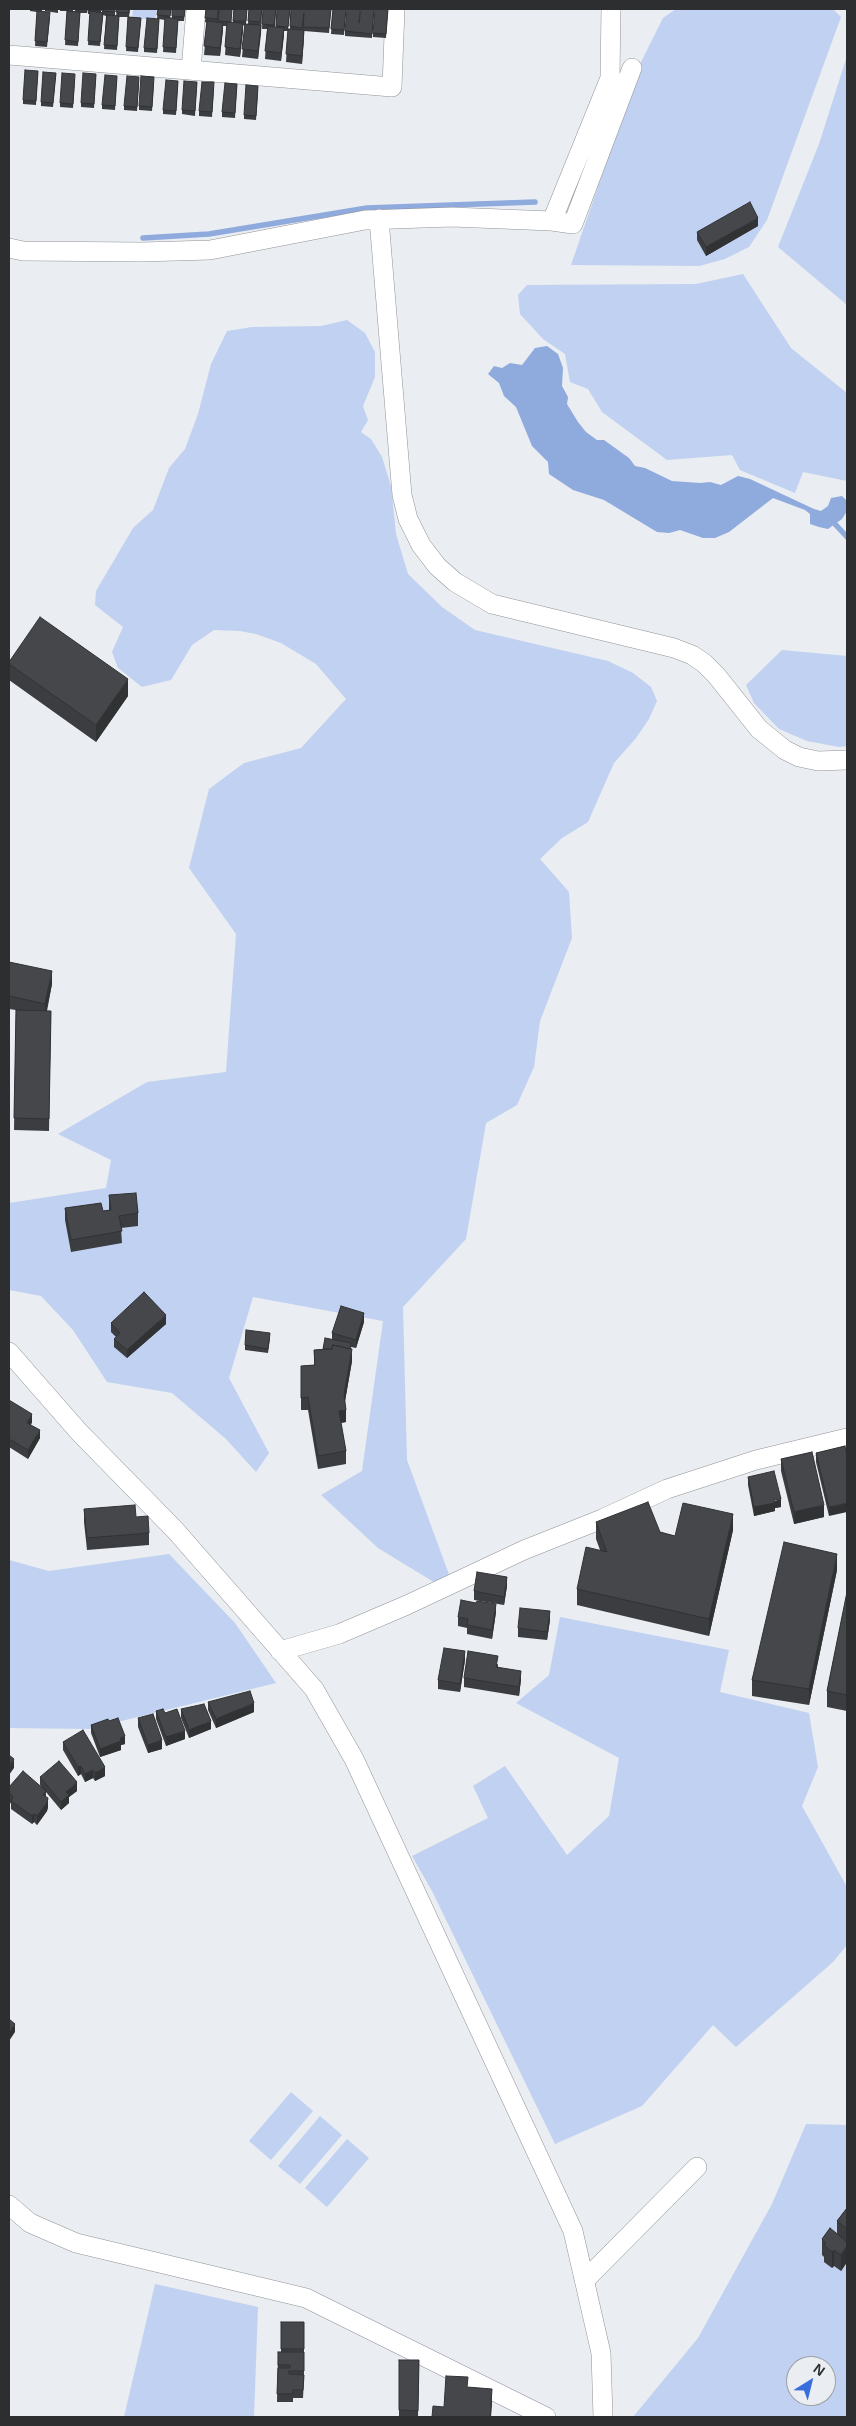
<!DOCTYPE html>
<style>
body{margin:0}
#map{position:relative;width:856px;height:2426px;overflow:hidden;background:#eaedf1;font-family:Helvetica,sans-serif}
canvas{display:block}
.frame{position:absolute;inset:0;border:10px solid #2d2e30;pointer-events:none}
.north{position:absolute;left:786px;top:2356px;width:50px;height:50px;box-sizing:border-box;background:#eaedf1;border:1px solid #9ea1a4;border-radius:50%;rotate:36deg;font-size:14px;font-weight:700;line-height:20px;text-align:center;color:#2d2e30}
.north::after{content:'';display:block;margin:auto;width:18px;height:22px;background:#386ddc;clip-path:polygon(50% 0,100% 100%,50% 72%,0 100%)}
</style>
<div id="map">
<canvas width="856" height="2426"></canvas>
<div class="frame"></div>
<div class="north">N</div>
</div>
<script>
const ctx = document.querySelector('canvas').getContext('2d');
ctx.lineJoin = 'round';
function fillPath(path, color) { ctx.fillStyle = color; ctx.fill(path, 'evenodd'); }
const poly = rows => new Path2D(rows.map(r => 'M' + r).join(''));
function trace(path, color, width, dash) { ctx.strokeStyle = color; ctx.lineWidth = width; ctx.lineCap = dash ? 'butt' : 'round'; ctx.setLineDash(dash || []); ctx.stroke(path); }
fillPath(poly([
 [133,9,157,9,155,20,132,18],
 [676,9,833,9,841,17,767,220,749,247,725,259,699,266,571,265,641,62,663,18],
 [847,56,847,305,778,247,819,144],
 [743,274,791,348,847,393,847,481,803,472,795,493,740,470,732,455,667,460,602,412,588,389,570,382,565,354,543,339,520,314,518,295,527,285,696,284],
 [347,320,365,333,375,352,375,377,363,406,368,420,361,432,371,439,382,457,391,486,396,534,408,574,442,607,475,630,608,661,633,673,651,687,657,701,649,719,636,738,614,763,588,822,562,838,540,859,569,892,572,938,540,1021,534,1067,517,1105,486,1123,466,1239,403,1307,407,1460,451,1580,437,1584,378,1548,321,1495,362,1471,383,1321,253,1297,229,1378,269,1453,256,1472,226,1439,172,1393,107,1382,73,1330,41,1296,9,1290,9,1203,106,1188,111,1160,58,1134,147,1082,226,1072,236,934,189,868,209,789,244,763,301,748,346,699,316,664,281,643,256,634,240,631,214,630,192,645,171,680,142,687,118,668,112,652,123,627,95,605,96,591,133,528,153,510,169,468,185,449,198,414,211,364,227,331,252,327,321,326],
 [782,650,847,656,847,746,839,747,807,741,779,729,754,703,746,685],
 [169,1554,235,1623,276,1683,89,1729,9,1728,9,1560,49,1571],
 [560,1617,729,1650,720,1692,809,1713,818,1767,802,1806,847,1887,847,1945,833,1962,736,2047,713,2025,642,2106,555,2144,432,1891,412,1856,488,1818,473,1786,505,1766,567,1855,609,1816,619,1758,516,1703,549,1675],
 [291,2092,313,2111,271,2160,249,2141],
 [320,2116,342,2135,300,2184,278,2166],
 [806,2124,847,2125,847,2417,633,2417,698,2338,772,2204],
 [796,2366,826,2366,826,2396,796,2396],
 [347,2139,369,2158,327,2207,305,2188],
 [155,2284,258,2307,254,2417,124,2417]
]), '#c0d1f1');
fillPath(poly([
 [547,346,558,354,563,368,562,386,568,397,567,404,578,422,586,432,597,440,604,440,629,458,635,466,645,468,672,481,700,483,710,482,721,485,738,476,750,479,814,509,821,511,828,506,831,498,842,496,846,500,847,511,842,519,828,529,819,527,810,524,810,514,805,510,773,498,729,532,715,538,703,538,680,530,669,533,657,532,604,500,573,490,549,474,548,462,532,446,516,407,504,396,499,383,488,374,494,366,502,368,510,363,522,365,535,348]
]), '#8faadd');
trace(poly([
 [143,238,209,234,367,208,535,202],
 [835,524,847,537]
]), '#8faadd', 5.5);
const minor = poly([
 [9,55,392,87,395,9],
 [191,70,196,9],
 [379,219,402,495,408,519,421,545,437,566,455,582,492,604,674,648,692,655,704,663,716,675,759,729,785,750,799,757,818,761,847,760],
 [552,221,610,78,611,9],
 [9,248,23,251,142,252,210,250,365,220,452,217,552,221,573,224,632,68],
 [9,1352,79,1432,175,1530,314,1689,354,1759,573,2231,601,2353,603,2417],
 [280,1651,339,1634,407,1605,524,1550,602,1519,667,1489,756,1460,847,1438],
 [9,2205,30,2223,76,2243,306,2298,546,2417],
 [585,2280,697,2167]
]);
trace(minor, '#919397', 20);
trace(minor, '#fff', 19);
fillPath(poly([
 [30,9,42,9,42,12,50,17,47,47,35,46,37,12,30,11],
 [45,9,58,9,58,13,45,11],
 [60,9,73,9,73,11,75,11,75,9,88,9,87,13,80,13,78,46,65,45,67,11,60,11],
 [88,9,101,9,101,12,102,12,102,9,115,9,115,16,116,16,117,9,130,9,129,17,141,18,138,52,126,51,128,17,119,17,117,50,104,49,106,16,103,15,100,46,88,45,90,14,88,14],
 [158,9,171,9,170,18,172,18,172,9,185,9,184,21,178,21,176,53,163,52,165,20,159,19,157,53,144,52,144,48,157,19],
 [206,9,219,9,218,22,218,23,219,9,231,22,233,23,234,9,247,9,246,24,248,24,249,9,262,9,258,59,242,57,245,26,243,25,240,57,225,55,227,26,223,26,220,56,204,55,207,23,205,22],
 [263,9,276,9,275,27,276,27,277,9,290,9,288,29,290,29,291,9,331,9,329,33,304,31,302,64,286,62,288,31,284,31,281,61,265,59,267,29,262,29],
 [333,9,346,9,344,35,331,34],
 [374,9,372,38,345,36,345,31],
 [388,9,386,38,373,37,373,33],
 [38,71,36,105,23,104,23,100],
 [56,73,53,107,41,106,41,102],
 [96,74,94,108,81,107,81,103],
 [117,76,115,110,102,109,102,105],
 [75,78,73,108,60,107,60,103],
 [139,81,137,111,124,110,124,106],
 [154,81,152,111,139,110,139,106],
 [178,81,176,115,163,114,163,110],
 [197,82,195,116,182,114,182,110],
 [237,84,235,118,222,117,222,112],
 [214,87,212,117,199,116,199,111],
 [258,91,256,120,244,119,244,115],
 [758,226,706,256,697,240,697,232],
 [9,662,128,696,96,742,9,680],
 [9,962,52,984,47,1011,51,1011,49,1131,14,1130,16,1010,9,1009],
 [109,1195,138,1213,138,1226,121,1228,122,1243,71,1252,65,1220,65,1208,103,1211,109,1210],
 [364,1322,356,1348,351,1347,350,1349,352,1361,345,1401,346,1422,341,1423,346,1451,346,1464,318,1469,308,1410,301,1410,301,1366,314,1365,314,1350,323,1349,332,1339,332,1333],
 [111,1323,166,1324,127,1358,114,1347,114,1339,116,1337,111,1332],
 [270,1338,268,1353,245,1350,245,1345],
 [9,1400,32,1422,31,1425,40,1438,28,1459,9,1447],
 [845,1446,829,1516,816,1462,816,1453],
 [781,1459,824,1517,794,1524,781,1471],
 [748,1477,781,1507,775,1508,775,1511,754,1516,748,1485],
 [84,1509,136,1517,149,1533,149,1545,87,1550,84,1522],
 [596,1522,660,1532,675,1536,733,1530,709,1636,577,1605,577,1589,600,1550,596,1539],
 [837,1570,809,1705,752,1696,752,1680],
 [507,1586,504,1605,474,1600,474,1591],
 [847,1592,847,1711,827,1707,827,1691],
 [496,1612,492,1639,467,1634,467,1628,458,1626,458,1617],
 [550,1620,547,1640,518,1637,518,1628],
 [465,1660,460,1692,438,1689,438,1680],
 [498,1664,498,1667,521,1679,519,1696,464,1687,464,1678],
 [208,1702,254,1712,216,1728,208,1710],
 [181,1709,211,1729,189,1738,181,1718],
 [156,1711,165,1713,185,1739,166,1746,156,1719],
 [138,1718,162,1749,148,1753,138,1727],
 [109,1721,125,1744,121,1745,121,1750,100,1757,91,1733,91,1725],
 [63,1742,105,1776,95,1781,93,1778,85,1782,81,1774,78,1776,63,1750],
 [40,1777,77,1791,69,1797,69,1803,61,1810,46,1792,46,1797,48,1807,47,1811,37,1825,34,1822,32,1824,11,1809,11,1804,9,1801,9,1787,42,1788,40,1785],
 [847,2208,847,2262,841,2271,834,2266,832,2268,824,2262,824,2257,822,2255,822,2239,837,2234,837,2221],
 [281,2322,304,2322,304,2380,303,2398,293,2398,293,2402,277,2402,278,2352,281,2352],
 [399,2360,419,2360,418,2417,399,2417]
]), '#3b3d40');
fillPath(poly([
 [262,9,261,34,258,59,258,51],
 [223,23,223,31,220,56,220,48],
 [243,23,243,32,240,57,240,49],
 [284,28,284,36,281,61,281,53],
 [304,30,304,39,302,64,302,56],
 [758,218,758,226,706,256,706,247],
 [128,679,128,696,96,742,96,725],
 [52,971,52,984,45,1017,45,1004],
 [364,1313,364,1322,356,1348,356,1340],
 [166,1315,166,1324,127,1358,127,1350],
 [352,1349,352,1361,344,1407,344,1395],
 [346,1410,346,1422,339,1423,339,1411],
 [32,1414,32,1422,27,1431,27,1423],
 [40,1430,40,1438,28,1459,28,1450],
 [781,1499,781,1507,775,1508,775,1511,754,1516,754,1507],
 [847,1503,847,1512,829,1516,829,1507],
 [824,1505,824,1517,794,1524,794,1512],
 [733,1514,733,1530,709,1636,709,1619],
 [837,1554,837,1570,809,1705,809,1689],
 [507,1577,507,1586,504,1605,504,1597],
 [496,1604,496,1612,492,1639,492,1630],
 [550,1611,550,1620,547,1640,547,1632],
 [465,1651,465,1660,460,1692,460,1684],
 [521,1671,521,1679,519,1696,519,1687],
 [254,1703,254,1712,216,1728,216,1719],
 [211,1721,211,1729,189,1738,189,1730],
 [185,1731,185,1739,166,1746,166,1737],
 [125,1736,125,1744,121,1745,121,1750,100,1757,100,1749,120,1738],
 [162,1740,162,1749,148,1753,148,1745],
 [14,1759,14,1768,9,1775,9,1766],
 [81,1766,81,1774,78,1776,78,1767],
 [105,1767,105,1776,95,1781,95,1773],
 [93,1770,93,1778,85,1782,85,1774],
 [77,1782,77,1791,69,1797,69,1803,61,1810,61,1802,66,1792],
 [48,1798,48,1807,47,1811,37,1825,37,1816],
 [34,1814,34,1822,32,1824,32,1816],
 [15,2024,15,2032,9,2041,9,2032],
 [847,2246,847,2262,841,2271,841,2255],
 [834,2250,834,2266,832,2268,832,2252],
 [492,2389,492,2405,491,2417,490,2417]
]), '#303234');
const building = poly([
 [88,9,101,9,101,11,88,10,88,9],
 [102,9,115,9,115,12,102,11,102,9],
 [117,9,129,9,129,13,116,12,117,9],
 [158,9,171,9,170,16,157,15,158,9],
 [172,9,185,9,184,17,172,16,172,9],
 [206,9,218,9,218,19,205,18,206,9],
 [219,9,232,9,231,22,218,21,219,9],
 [234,9,247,9,246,21,233,21,234,9],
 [249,9,262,9,260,22,248,21,249,9],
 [263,9,276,9,274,25,262,24,263,9],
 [277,9,290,9,288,27,276,26,277,9],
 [291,9,331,9,329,28,303,27,304,13,302,28,290,26,291,9],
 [333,9,346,9,344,30,331,29,333,9],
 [347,9,360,9,359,23,361,9,374,9,372,34,345,31,347,9],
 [375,9,388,9,386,34,373,33,375,9],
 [37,11,50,12,47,42,35,41,37,11],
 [67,11,80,12,78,42,65,40,67,11],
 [90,11,103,13,100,42,88,41,90,11],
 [107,15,119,16,117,46,104,45,107,15],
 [128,17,141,18,138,48,126,47,128,17],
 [165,17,178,19,176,48,163,47,165,17],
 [147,18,159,19,157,49,144,48,147,18],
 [207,21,223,23,220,48,204,46,207,21],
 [227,22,243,23,240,49,225,47,227,22],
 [245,24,261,25,258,51,242,49,245,24],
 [268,26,284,28,281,53,265,51,268,26],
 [288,29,304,30,302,56,286,54,288,29],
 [25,70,38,71,36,101,23,100,25,70],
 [43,72,56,73,53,103,41,102,43,72],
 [62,73,75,74,73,104,60,103,62,73],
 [83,73,96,74,94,104,81,103,83,73],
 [105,75,117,76,115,106,102,105,105,75],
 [127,76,139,77,137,107,124,106,127,76],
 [141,76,154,77,152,107,139,106,141,76],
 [166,80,178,81,176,111,163,110,166,80],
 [184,81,197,82,195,111,182,110,184,81],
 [202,82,214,82,212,112,199,111,202,82],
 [225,83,237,84,235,113,222,112,225,83],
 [246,85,258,86,256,116,244,115,246,85],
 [750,202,758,218,706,247,697,232,750,202],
 [40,617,128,679,96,725,9,664,9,662,40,617],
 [9,962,52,971,45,1004,9,996,9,962],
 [16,1010,51,1011,49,1119,14,1118,16,1010],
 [136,1193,138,1213,119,1216,122,1231,71,1240,65,1208,101,1203,103,1211,111,1210,109,1195,136,1193],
 [144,1292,166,1315,127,1350,114,1339,120,1333,111,1323,144,1292],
 [341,1306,364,1313,356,1340,332,1333,341,1306],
 [246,1330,270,1333,268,1349,245,1345,246,1330],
 [325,1338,351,1343,350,1349,333,1345,332,1349,323,1349,325,1338],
 [333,1345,352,1349,344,1395,346,1410,339,1411,346,1451,318,1456,308,1397,301,1398,301,1366,315,1365,314,1350,332,1349,333,1345],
 [9,1400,32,1414,27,1423,40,1430,28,1450,9,1439,9,1400],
 [845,1446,847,1456,847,1473,846,1474,847,1478,847,1503,829,1507,816,1453,845,1446],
 [812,1452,824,1505,794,1512,781,1459,812,1452],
 [774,1471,781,1499,774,1500,775,1503,754,1507,748,1477,774,1471],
 [648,1502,660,1532,675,1536,683,1503,733,1514,709,1619,577,1589,586,1547,607,1552,596,1522,648,1502],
 [135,1505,136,1517,148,1516,149,1533,87,1538,84,1509,135,1505],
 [784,1542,837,1554,809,1689,752,1680,784,1542],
 [477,1572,507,1577,504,1597,474,1591,477,1572],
 [847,1592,847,1695,827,1691,847,1592],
 [461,1600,476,1603,477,1601,496,1604,492,1630,467,1625,468,1619,458,1617,461,1600],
 [520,1608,550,1611,547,1632,518,1628,520,1608],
 [444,1648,465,1651,460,1684,438,1680,444,1648],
 [468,1651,498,1656,496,1667,521,1671,519,1687,464,1678,468,1651],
 [250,1691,254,1703,216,1719,208,1702,250,1691],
 [204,1704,211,1721,189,1730,181,1709,204,1704],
 [163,1709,165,1713,177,1709,185,1731,166,1737,156,1711,163,1709],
 [153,1714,162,1740,148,1745,138,1718,153,1714],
 [118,1718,125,1736,120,1738,121,1741,100,1749,91,1725,108,1719,109,1721,118,1718],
 [83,1730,105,1767,95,1773,93,1770,85,1774,81,1766,78,1767,63,1742,83,1730],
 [9,1755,14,1759,9,1766,9,1755],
 [59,1761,77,1782,66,1792,69,1795,61,1802,40,1777,59,1761],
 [23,1771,46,1791,43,1795,48,1798,47,1803,37,1816,34,1814,32,1816,11,1801,13,1798,11,1794,9,1793,9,1787,23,1771],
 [9,2019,15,2024,9,2032,9,2019],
 [847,2208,847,2229,837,2221,847,2208],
 [830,2228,847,2242,847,2246,841,2255,834,2250,832,2252,824,2245,826,2243,822,2239,830,2228],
 [281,2322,304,2322,304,2349,281,2349,281,2322],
 [278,2352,304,2352,304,2371,289,2371,289,2374,304,2375,303,2390,293,2390,293,2394,277,2394,278,2368,290,2368,290,2365,278,2365,278,2352],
 [399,2360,419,2360,418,2411,399,2410,399,2360],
 [446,2376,468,2377,467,2387,492,2389,490,2417,432,2417,433,2406,444,2407,446,2376]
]);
fillPath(building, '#45474a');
trace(building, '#303234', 1);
</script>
